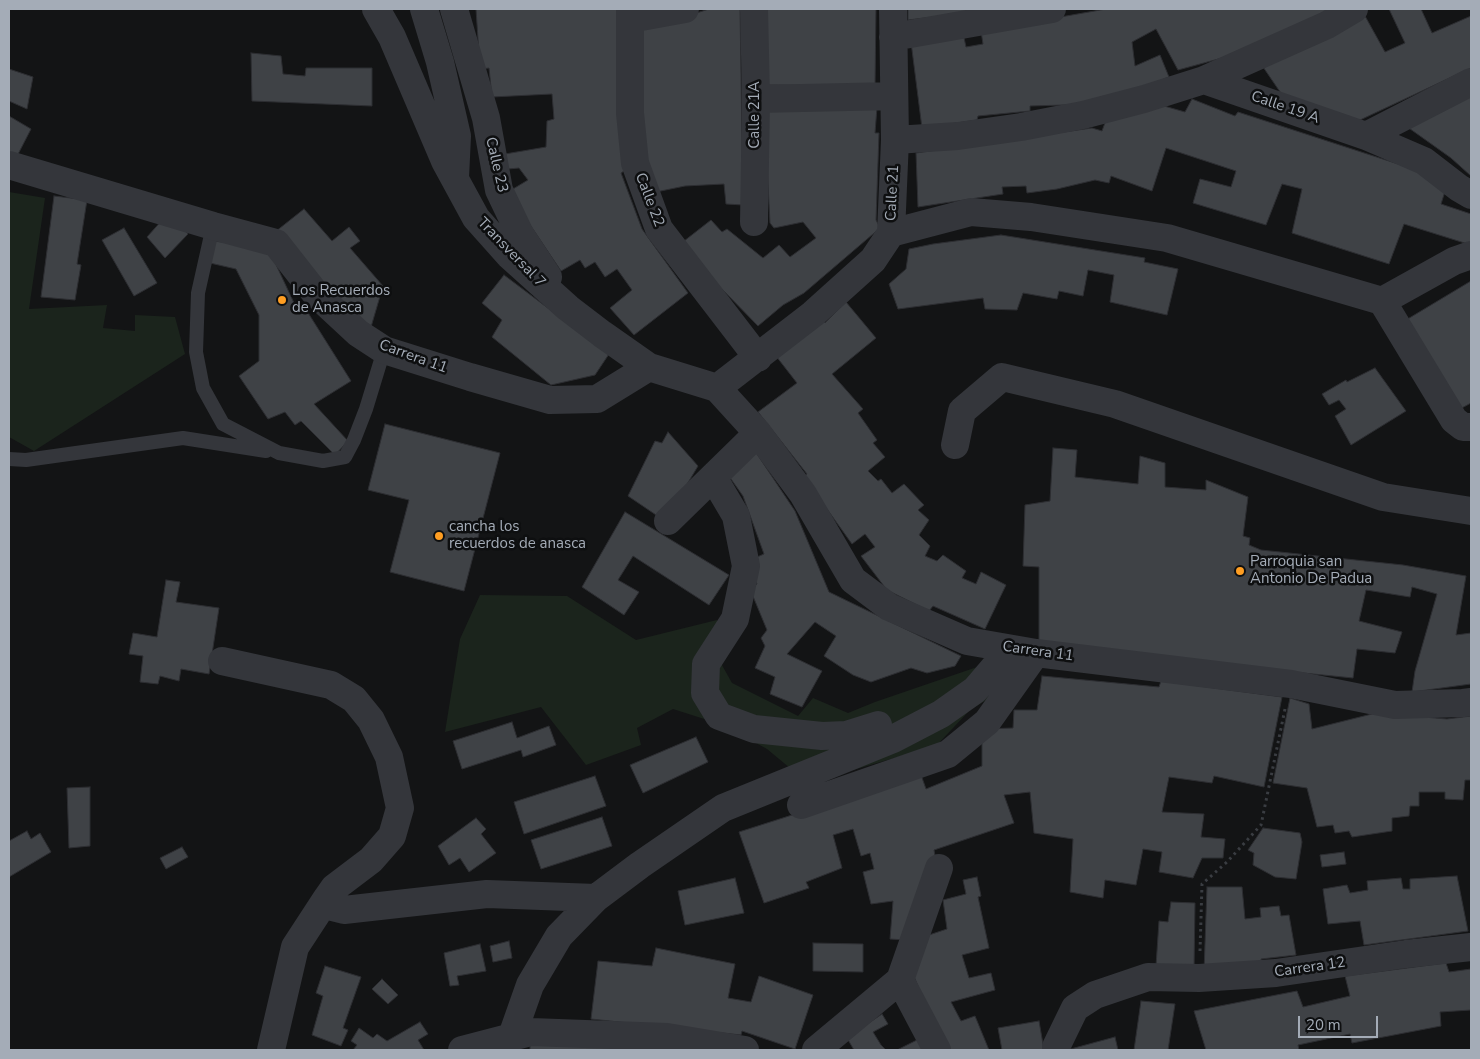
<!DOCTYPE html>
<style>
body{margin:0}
#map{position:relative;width:1480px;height:1059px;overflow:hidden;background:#131415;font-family:"Nunito Sans",sans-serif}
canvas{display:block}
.frame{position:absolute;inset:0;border:10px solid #a4acb7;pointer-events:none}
.scale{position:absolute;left:1298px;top:1016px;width:80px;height:22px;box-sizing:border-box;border:2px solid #a4acb7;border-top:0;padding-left:6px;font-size:15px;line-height:18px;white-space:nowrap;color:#a4acb7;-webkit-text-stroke:4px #0e0f10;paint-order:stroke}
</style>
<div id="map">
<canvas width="1480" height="1059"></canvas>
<div class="frame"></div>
<div class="scale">20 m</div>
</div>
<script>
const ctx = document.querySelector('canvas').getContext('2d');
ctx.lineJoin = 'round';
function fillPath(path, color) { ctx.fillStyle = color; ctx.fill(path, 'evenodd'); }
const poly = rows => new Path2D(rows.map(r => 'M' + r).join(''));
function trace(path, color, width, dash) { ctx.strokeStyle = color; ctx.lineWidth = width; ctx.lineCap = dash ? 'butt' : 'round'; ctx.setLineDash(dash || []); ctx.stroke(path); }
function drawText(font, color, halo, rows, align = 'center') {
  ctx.font = font + ' "Nunito Sans",sans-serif'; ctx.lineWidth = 5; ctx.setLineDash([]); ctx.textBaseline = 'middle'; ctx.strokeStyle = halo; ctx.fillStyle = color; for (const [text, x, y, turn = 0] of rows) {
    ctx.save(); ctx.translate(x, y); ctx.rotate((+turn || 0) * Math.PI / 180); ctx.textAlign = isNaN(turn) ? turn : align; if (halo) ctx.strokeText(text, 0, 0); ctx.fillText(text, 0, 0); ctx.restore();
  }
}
fillPath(poly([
 [9,192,45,198,29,309,107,305,103,328,135,331,135,315,175,317,185,354,34,451,9,437],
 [480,595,567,596,636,640,717,620,718,658,732,683,798,716,813,698,848,713,875,702,980,666,996,694,970,710,936,746,808,783,767,749,723,725,673,709,637,728,641,745,586,765,541,707,445,732,460,639]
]), '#1b241c');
const building = poly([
 [476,9,618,9,624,171,621,173,642,229,688,293,634,335,610,308,632,290,617,269,605,277,595,262,585,268,580,260,561,271,508,192,528,180,519,168,508,169,505,154,546,147,547,121,554,119,552,94,492,97,489,68,480,69,476,9],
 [709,9,740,9,743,205,726,204,724,184,685,186,651,193,641,156,638,26,684,17,709,9],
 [762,9,876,9,875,86,764,85,762,9],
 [908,9,998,9,908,20,908,9],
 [1106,9,1333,9,1233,55,1178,70,1156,29,1132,42,1135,66,1160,55,1169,77,1098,104,1030,106,1030,111,978,116,977,120,922,128,911,42,963,33,966,47,983,44,981,31,1106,9],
 [1389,9,1421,9,1432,33,1471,16,1471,68,1360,120,1289,105,1261,64,1365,16,1385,52,1405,43,1389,9],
 [251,53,281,56,283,74,305,76,306,68,372,68,372,106,252,101,251,53],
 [9,69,33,77,27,109,9,101,9,69],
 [1471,94,1471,176,1451,158,1406,126,1471,94],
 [1192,99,1235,116,1238,112,1432,175,1447,185,1441,204,1471,214,1471,245,1404,224,1389,264,1292,233,1302,189,1282,184,1266,225,1193,203,1200,179,1231,187,1236,171,1166,148,1152,191,1111,176,1109,183,1095,180,1057,189,1027,193,1026,186,1002,187,1003,194,918,207,916,153,1092,128,1102,131,1106,120,1164,106,1185,112,1192,99],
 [764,106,877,107,875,133,879,133,876,220,880,228,804,293,783,305,758,326,679,245,711,220,722,232,727,229,763,258,779,245,790,257,816,238,803,222,774,228,770,223,764,106],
 [9,116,31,129,14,162,9,159,9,116],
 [54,196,87,200,77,264,81,265,75,300,41,297,54,196],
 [304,209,332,241,349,227,360,241,350,248,383,286,371,327,346,311,275,232,304,209],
 [164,218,177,223,188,234,165,258,147,237,164,218],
 [124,228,157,283,134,296,102,240,124,228],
 [1001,235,1145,258,1144,262,1178,269,1167,315,1110,302,1114,275,1088,270,1083,296,1059,291,1057,299,1023,293,1017,310,985,309,983,298,898,309,889,284,906,269,909,249,933,244,1001,235],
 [212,241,242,244,272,256,294,303,300,300,351,381,314,404,348,441,335,455,301,421,295,425,285,412,268,419,239,376,259,361,259,315,236,269,210,263,212,241],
 [504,275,609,354,595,375,551,385,492,337,502,320,482,303,504,275],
 [1471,281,1471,403,1460,409,1401,323,1471,281],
 [846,302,876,338,832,374,863,409,858,413,877,440,873,443,885,457,868,471,878,481,881,479,892,493,904,484,924,505,918,510,929,520,919,535,930,546,925,556,937,561,943,555,966,571,962,578,976,584,981,572,1006,585,985,629,933,606,929,611,887,590,861,556,875,547,865,534,852,544,804,477,807,474,758,412,797,383,776,356,822,320,825,323,846,302],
 [1375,368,1406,411,1351,445,1335,416,1346,409,1339,400,1329,405,1322,394,1346,380,1347,382,1375,368],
 [385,424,500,453,464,591,390,572,409,500,368,490,385,424],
 [668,432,698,466,665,521,628,496,655,441,662,443,668,432],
 [1053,448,1077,450,1075,477,1138,484,1140,456,1165,463,1165,487,1206,490,1206,480,1248,497,1243,536,1250,538,1249,545,1261,550,1403,565,1466,576,1456,635,1471,633,1471,684,1412,692,1415,671,1437,594,1412,587,1410,597,1366,590,1359,621,1402,632,1395,653,1357,649,1353,678,1204,663,1039,643,1039,567,1023,566,1025,505,1050,501,1053,448],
 [755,451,795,511,829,592,961,656,955,666,927,673,911,668,871,682,853,675,824,656,836,636,815,622,787,654,822,671,802,707,770,694,775,677,755,668,765,646,761,638,767,630,750,589,757,584,748,561,764,554,743,496,726,472,755,451],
 [625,512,729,575,709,605,633,556,618,580,639,592,624,615,582,587,625,512],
 [166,580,180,582,176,602,219,608,209,674,181,669,179,681,160,676,158,684,140,682,143,656,129,654,133,633,157,637,166,580],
 [1042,676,1159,687,1161,681,1282,697,1264,787,1214,776,1212,783,1169,777,1162,812,1204,814,1201,837,1225,839,1223,858,1202,858,1193,878,1159,872,1162,852,1143,849,1136,885,1105,880,1103,898,1070,892,1073,839,1034,833,1030,792,1004,795,1014,823,934,850,936,862,906,940,890,939,893,901,871,904,863,872,874,869,870,853,861,856,853,829,833,835,842,868,806,882,809,888,764,903,739,832,864,792,920,772,926,789,982,766,982,729,1013,728,1014,710,1037,710,1042,676],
 [1290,698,1309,704,1312,729,1376,713,1447,719,1471,716,1471,780,1465,780,1463,800,1445,799,1445,792,1419,792,1419,806,1410,806,1409,816,1392,818,1392,831,1352,837,1349,831,1335,833,1333,825,1317,827,1307,788,1273,783,1290,698],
 [512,722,517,738,549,726,556,745,523,757,521,750,462,769,453,741,512,722],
 [696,737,708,762,643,793,630,765,696,737],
 [595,776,606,806,524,834,514,802,595,776],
 [90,787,90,846,69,848,67,788,90,787],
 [602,817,612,846,541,869,531,840,602,817],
 [476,818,486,829,481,834,496,853,469,872,460,858,449,865,438,846,476,818],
 [1263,828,1300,833,1302,842,1296,879,1275,877,1253,865,1254,853,1248,850,1263,828],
 [27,831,31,839,40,833,51,852,9,877,9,841,27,831],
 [182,847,188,857,166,869,160,858,182,847],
 [1344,852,1346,864,1322,867,1320,855,1344,852],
 [1457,876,1468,931,1364,945,1360,921,1328,924,1323,889,1347,885,1350,893,1368,890,1367,881,1401,878,1403,889,1410,889,1410,879,1457,876],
 [977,877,981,896,978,897,989,948,962,955,969,978,991,973,995,990,951,1002,961,1021,975,1016,989,1050,944,1050,913,974,923,937,947,929,943,900,966,894,963,880,977,877],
 [735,878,744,913,685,925,678,891,735,878],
 [1207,887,1242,887,1245,919,1261,917,1260,908,1279,906,1281,916,1289,915,1296,955,1261,959,1262,964,1204,972,1207,887],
 [1171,902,1195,903,1194,969,1156,966,1159,921,1168,922,1171,902],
 [509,941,512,958,493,962,490,946,509,941],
 [813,943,863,944,863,972,813,971,813,943],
 [480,944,486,971,457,976,459,985,450,986,444,953,480,944],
 [656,948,735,964,728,998,751,1002,759,976,813,995,795,1049,742,1031,741,1035,591,1019,598,961,652,966,656,948],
 [1446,963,1449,972,1471,969,1471,1010,1440,1012,1441,1026,1352,1043,1350,1034,1298,1045,1299,1050,1206,1050,1194,1011,1297,991,1303,1007,1350,996,1345,976,1446,963],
 [325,966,361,977,343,1028,348,1030,341,1046,312,1035,323,996,316,993,325,966],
 [382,979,398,995,388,1004,372,989,382,979],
 [1141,1001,1175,1004,1168,1050,1134,1050,1141,1001],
 [882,1014,888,1024,873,1032,881,1045,886,1050,854,1050,847,1038,882,1014],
 [1039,1021,1044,1050,1002,1050,998,1028,1039,1021],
 [420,1022,428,1034,418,1040,424,1050,353,1050,357,1045,351,1041,359,1028,373,1038,377,1034,387,1041,420,1022],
 [1115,1037,1118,1050,1067,1050,1115,1037],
 [921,1038,928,1050,897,1050,921,1038],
 [530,1040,657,1050,530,1050,530,1040]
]);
fillPath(building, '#3f4246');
trace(building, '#2d2e32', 1);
trace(poly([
 [1200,951,1202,884,1227,862,1261,825,1285,709]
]), '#3a3d42', 3, [2.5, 4]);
trace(poly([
 [213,226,198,293,196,352,203,388,223,424,279,453,323,461,345,457,354,440,366,409,384,350],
 [9,459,26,460,183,438,266,451]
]), '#34363b', 14);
trace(poly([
 [376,9,392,37,445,161,476,218,509,255,568,308,602,334,649,367,717,388],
 [424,9,440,62,457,136,455,178],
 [454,9,486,118,499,190,520,234,548,277],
 [630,9,630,113,635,163,659,229,758,358],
 [754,9,756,99,754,222],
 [630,19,685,9],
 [893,37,1052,9],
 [1204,80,1366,136,1424,161,1459,188,1471,195],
 [756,99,894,96],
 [1366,136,1471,82],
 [895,140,958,136,1021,127,1083,115,1144,99,1204,80,1327,25,1354,9],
 [9,165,213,226,276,243,316,294,358,333,384,350,470,377,550,400,597,399,649,367],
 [891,233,971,212,1031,217,1167,238,1382,301,1454,420,1463,427,1471,427],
 [1382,301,1454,261,1471,255],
 [717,388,758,433,803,494,853,580,889,607,967,641,1036,653,1291,684,1395,705,1463,703,1471,702],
 [717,388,813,314,873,260,891,233,895,140,893,9],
 [955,445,962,411,1002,377,1115,404,1383,497,1471,511],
 [713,477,736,516,746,566,735,619,706,664,705,693,719,716,754,729,822,736,846,735,878,725],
 [668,521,758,433],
 [222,661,331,685,354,699,371,720,389,757,400,808,392,836,371,860,334,888,327,898,332,907,344,910,487,894,596,898,640,865,723,808,893,739,941,714,975,690,1010,649],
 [801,805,948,754,987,722,1036,653],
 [900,980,937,1050],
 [512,1036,530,985,559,936,596,898],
 [271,1050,295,947,327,898],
 [462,1050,531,1032,667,1037,745,1050],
 [816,1050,900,980,939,868],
 [1057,1050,1056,1047,1075,1008,1095,995,1148,977,1199,978,1276,973,1406,954,1471,947]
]), '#34363b', 28);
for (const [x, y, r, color] of [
 [282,300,5,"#ff9e22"],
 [439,536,5,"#ff9e22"],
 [1240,571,5,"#ff9e22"]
]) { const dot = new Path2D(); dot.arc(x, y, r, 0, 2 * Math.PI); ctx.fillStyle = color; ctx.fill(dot); trace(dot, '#0e0f10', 2); }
drawText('15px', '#a4acb7', '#0e0f10', [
 ["Calle 19 A",1285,108,19],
 ["Calle 21A",755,115,-90],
 ["Calle 23",496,165,77],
 ["Calle 21",893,193,-87],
 ["Calle 22",649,200,69],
 ["Transversal 7",511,253,46],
 ["Carrera 11",413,357,20],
 ["Carrera 11",1038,652,8],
 ["Carrera 12",1310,968,-8]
]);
drawText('15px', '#a4acb7', '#0e0f10', [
 ["Los Recuerdos",292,291],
 ["de Anasca",292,308],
 ["cancha los",449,527],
 ["recuerdos de anasca",449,544],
 ["Parroquia san",1250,562],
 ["Antonio De Padua",1250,579]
], 'left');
</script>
